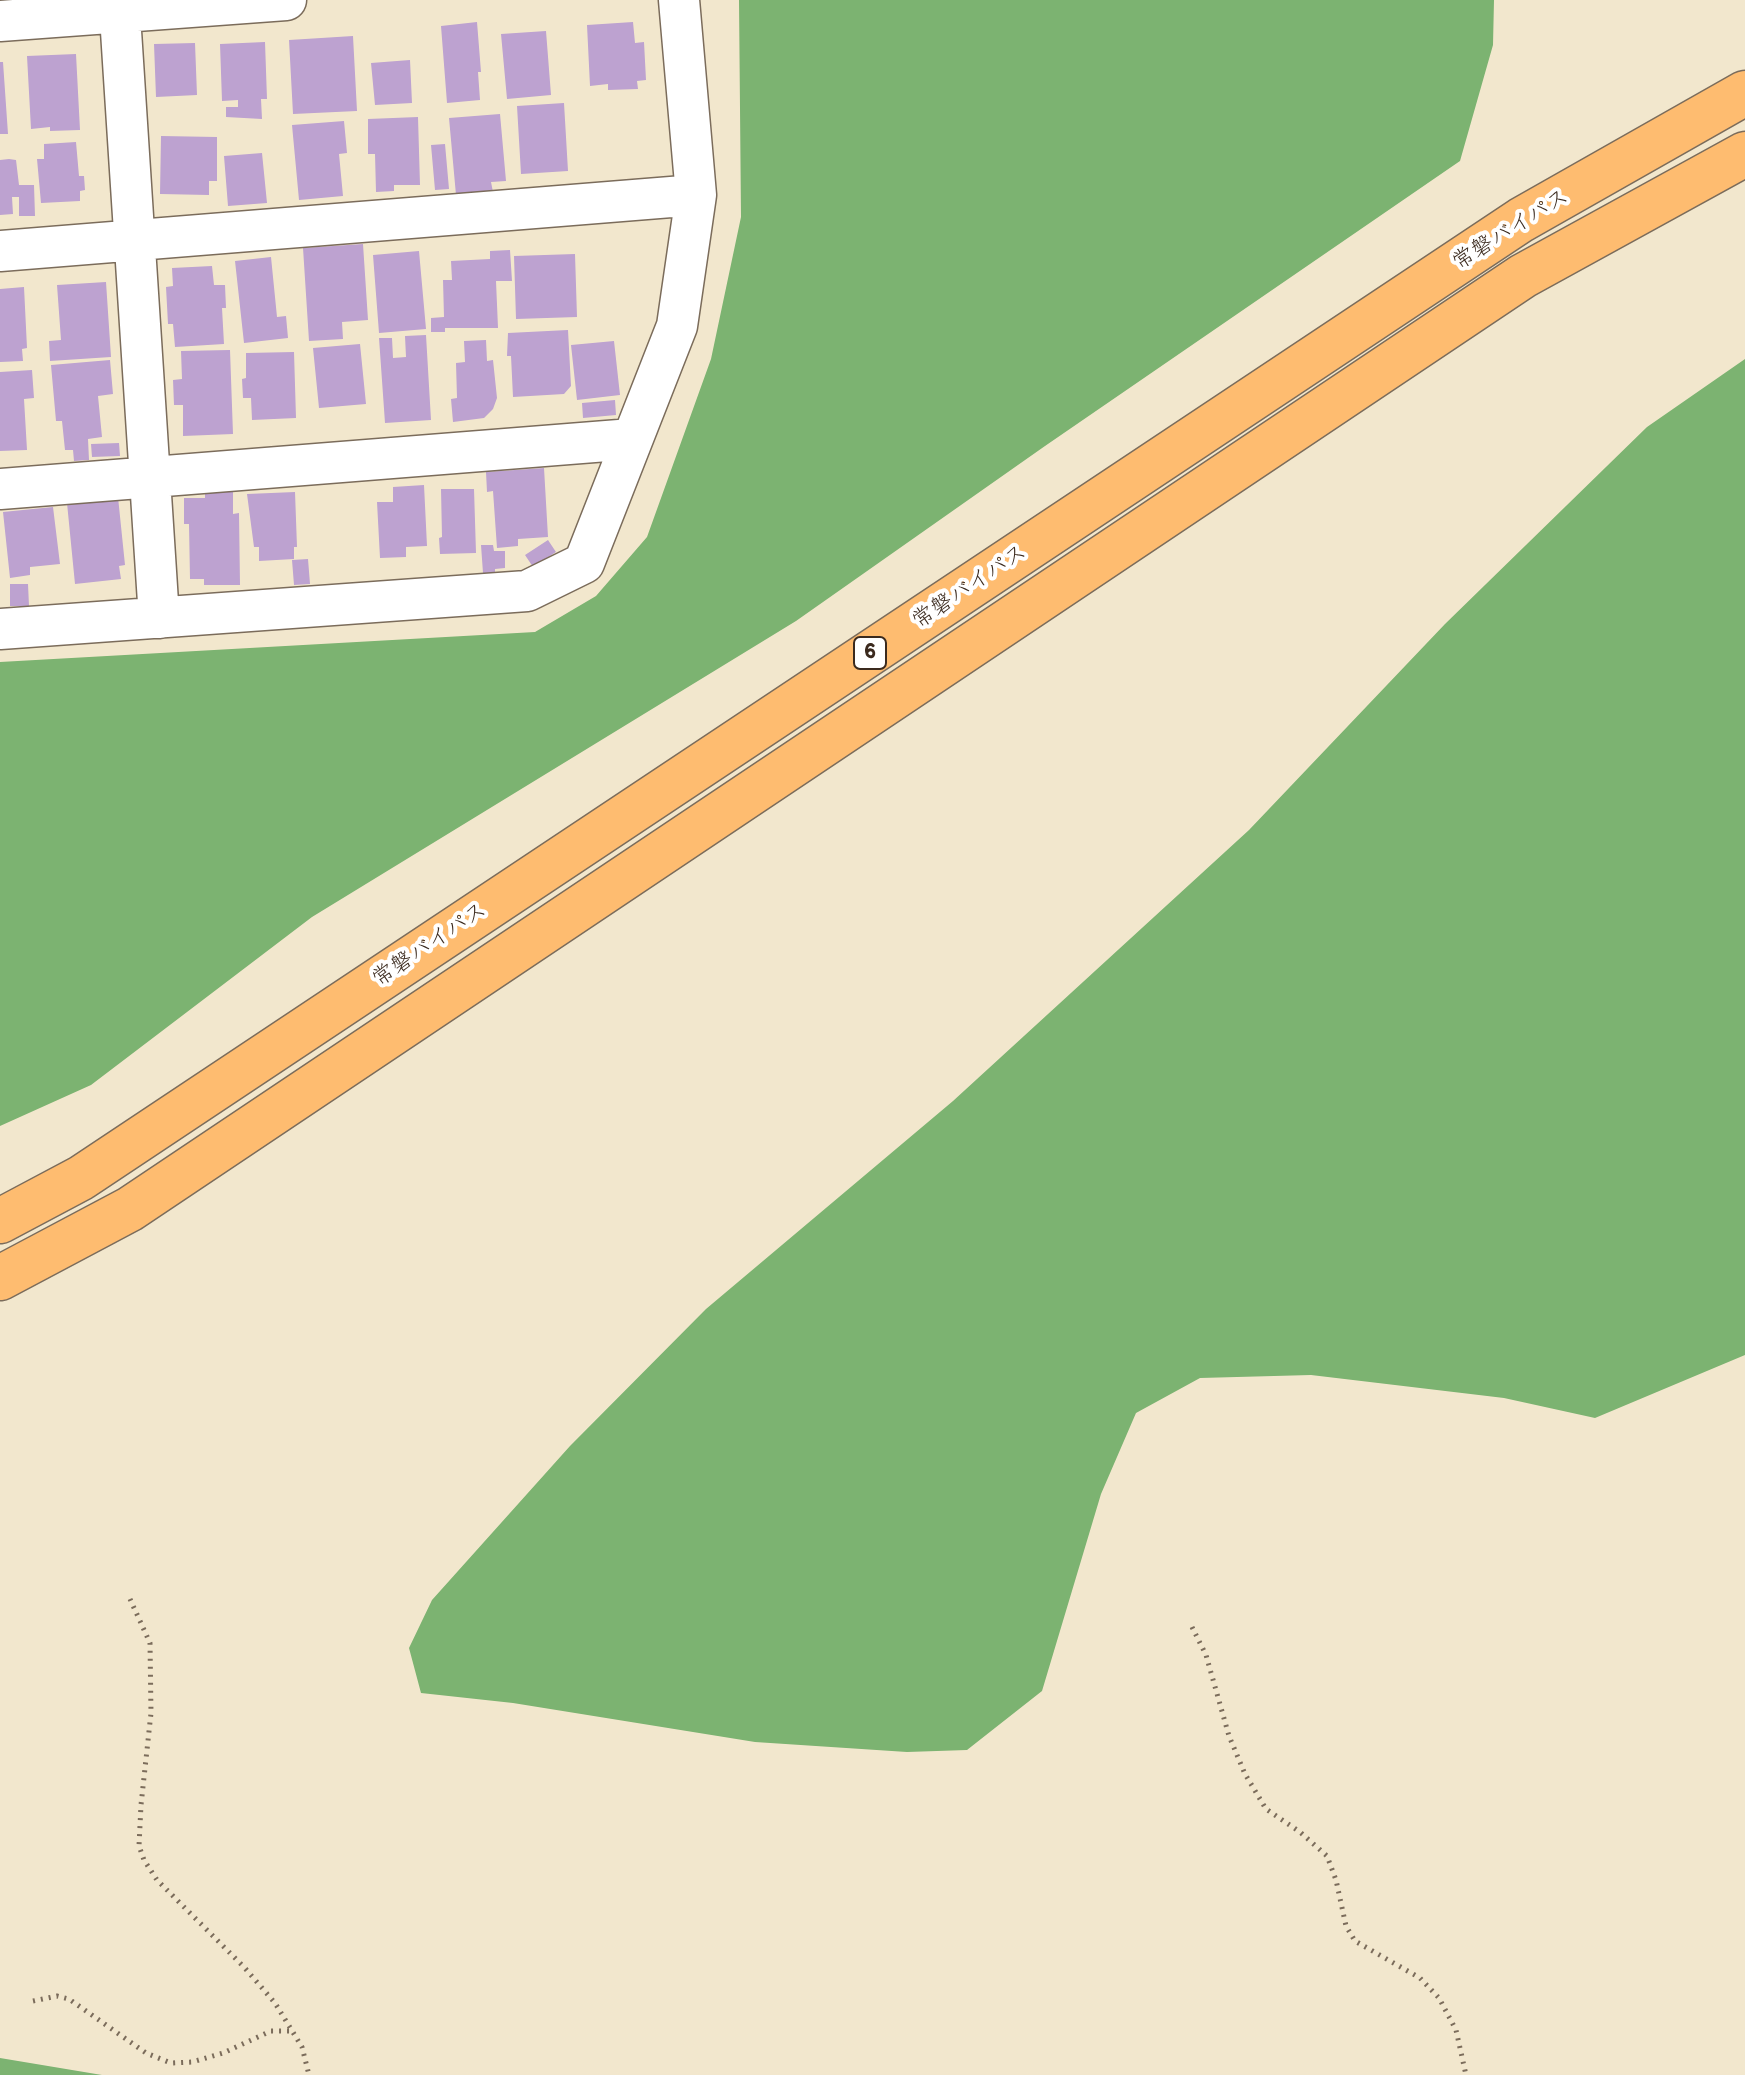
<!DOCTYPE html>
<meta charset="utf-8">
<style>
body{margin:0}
canvas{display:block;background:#f2e7cd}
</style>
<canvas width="1745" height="2075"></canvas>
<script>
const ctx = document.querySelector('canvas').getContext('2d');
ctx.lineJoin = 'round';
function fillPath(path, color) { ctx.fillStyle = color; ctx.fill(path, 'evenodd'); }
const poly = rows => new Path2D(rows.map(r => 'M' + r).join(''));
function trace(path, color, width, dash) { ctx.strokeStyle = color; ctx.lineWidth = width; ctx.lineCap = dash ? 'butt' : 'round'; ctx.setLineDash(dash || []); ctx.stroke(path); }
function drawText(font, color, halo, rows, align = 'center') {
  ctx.font = font + ' "Balsamiq Sans","Klee One",sans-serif'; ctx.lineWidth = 8; ctx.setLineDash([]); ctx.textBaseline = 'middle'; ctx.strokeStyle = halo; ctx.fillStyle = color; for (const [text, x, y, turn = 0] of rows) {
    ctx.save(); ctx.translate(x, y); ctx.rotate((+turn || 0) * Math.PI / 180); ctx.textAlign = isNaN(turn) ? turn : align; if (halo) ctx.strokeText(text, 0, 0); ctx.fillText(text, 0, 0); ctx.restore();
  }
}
fillPath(poly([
 [739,0,1494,0,1493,45,1460,161,1045,446,796,621,312,917,91,1085,0,1126,0,662,535,632,596,596,647,537,711,359,741,217],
 [1745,359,1745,1355,1595,1418,1504,1398,1311,1375,1200,1378,1136,1413,1101,1494,1042,1691,967,1750,907,1752,755,1742,513,1703,421,1693,409,1648,432,1600,570,1446,706,1309,953,1101,1249,830,1445,624,1647,427],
 [0,2058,102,2075,0,2075]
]), '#7cb371');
fillPath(poly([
 [477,22,481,72,478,72,480,100,447,103,441,26],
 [633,22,635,43,644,42,646,80,637,81,638,89,608,90,608,84,590,86,587,25],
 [546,31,551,95,507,99,501,34],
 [353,36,357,111,293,114,289,40],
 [265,42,267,99,261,99,262,119,226,117,226,107,238,107,238,100,222,101,220,44],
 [195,43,197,95,156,97,154,44],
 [76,54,80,130,50,131,50,127,31,129,27,56],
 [410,60,412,103,375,105,371,63],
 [0,62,3,62,8,134,0,134],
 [564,103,568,171,521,174,517,106],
 [500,114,506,181,491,182,493,192,456,195,449,118],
 [418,117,420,185,394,185,394,191,376,192,375,154,368,154,368,119],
 [344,121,347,153,339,154,343,196,299,200,292,125],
 [161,136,217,137,217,181,209,181,209,195,160,194],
 [76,142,79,176,84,176,85,190,80,191,80,201,41,203,37,159,44,159,44,144],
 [445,144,449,189,435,190,431,145],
 [262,153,267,203,228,206,224,156],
 [9,159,16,160,19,185,34,185,35,216,19,216,19,197,12,197,13,214,0,215,0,160],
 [363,244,368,320,342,322,343,339,309,341,303,248],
 [510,250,512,281,496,281,498,328,445,328,445,332,431,332,431,318,444,317,443,280,452,280,451,261,490,259,490,251],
 [419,251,426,329,379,333,373,255],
 [575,254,577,317,516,319,514,256],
 [271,257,277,317,286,316,288,338,244,343,235,261],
 [212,266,214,285,225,285,226,308,222,308,224,344,175,347,173,324,168,324,166,287,173,286,172,268],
 [106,282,111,357,50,361,49,341,61,340,57,285],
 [24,287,27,348,22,349,23,361,0,362,0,289],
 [568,330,571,386,564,394,513,397,511,356,507,356,508,333],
 [426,335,431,420,385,423,379,338,392,338,393,358,406,357,405,336],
 [486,340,487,361,493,360,497,398,493,409,484,418,453,422,451,399,457,398,456,363,465,362,464,341],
 [614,341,620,395,577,400,571,345],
 [360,344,366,404,319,408,313,348],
 [230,350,233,434,183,436,183,405,174,405,173,380,182,379,181,351],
 [294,352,296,418,252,420,251,398,243,398,242,379,246,378,246,353],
 [110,360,113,394,98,396,102,437,88,439,89,460,74,461,73,450,65,450,62,421,56,421,51,365],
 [32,370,34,398,24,399,27,450,0,451,0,372],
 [615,400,616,415,583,418,582,403],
 [119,443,120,456,92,457,91,444],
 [544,468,548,537,518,539,518,546,497,548,493,491,487,492,486,472],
 [424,485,427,546,406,547,406,557,380,558,377,502,393,502,393,487],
 [441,489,474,489,476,553,440,554,439,538,442,537],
 [205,492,233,492,233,514,239,513,240,585,204,585,204,579,190,579,189,524,184,524,184,498,205,498],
 [295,492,297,547,294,547,294,559,259,561,259,547,254,547,247,494],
 [118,497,125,565,119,566,121,579,75,584,67,503],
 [53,507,60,564,30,567,30,575,10,578,3,512],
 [548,540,556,552,533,567,525,555],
 [481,545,493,545,494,551,505,551,505,568,495,569,495,573,483,573],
 [308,559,310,584,294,585,292,560],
 [10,584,28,584,29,606,10,606]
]), '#bda2d0');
const street = poly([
 [119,0,159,618],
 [0,21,286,0],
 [0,251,696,195],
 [0,489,632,439],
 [0,629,527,591,584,563,677,326,696,195,679,0]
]);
const highway = poly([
 [0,1221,81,1178,1521,220,1745,93],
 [0,1278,130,1209,1523,276,1745,154]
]);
trace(street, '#7b6c5b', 43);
trace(highway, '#7b6c5b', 47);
trace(poly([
 [130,1599,150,1643,151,1713,141,1805,139,1846,144,1860,157,1880,244,1967,275,2003,302,2047,309,2075],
 [1192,1627,1206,1655,1229,1736,1245,1774,1266,1809,1300,1832,1327,1856,1336,1880,1346,1926,1355,1941,1420,1978,1439,1998,1456,2030,1466,2075],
 [33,2001,57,1996,69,1999,146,2053,171,2063,192,2062,223,2053,271,2031,293,2031]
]), '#7b6c5b', 5, [2, 6]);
trace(street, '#fff', 40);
trace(highway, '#febc70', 44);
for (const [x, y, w] of [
 [870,653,32]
]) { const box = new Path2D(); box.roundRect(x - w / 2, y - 16, w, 32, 6); ctx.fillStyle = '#fff'; ctx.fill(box); trace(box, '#3b2a1e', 2); }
drawText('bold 20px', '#3b2a1e', null, [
 ["6",870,653]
]);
drawText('22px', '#3b2a1e', '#fff', [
 ["常磐バイパス",1511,230,-32],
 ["常磐バイパス",970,587,-34],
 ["常磐バイパス",430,945,-34]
]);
</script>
